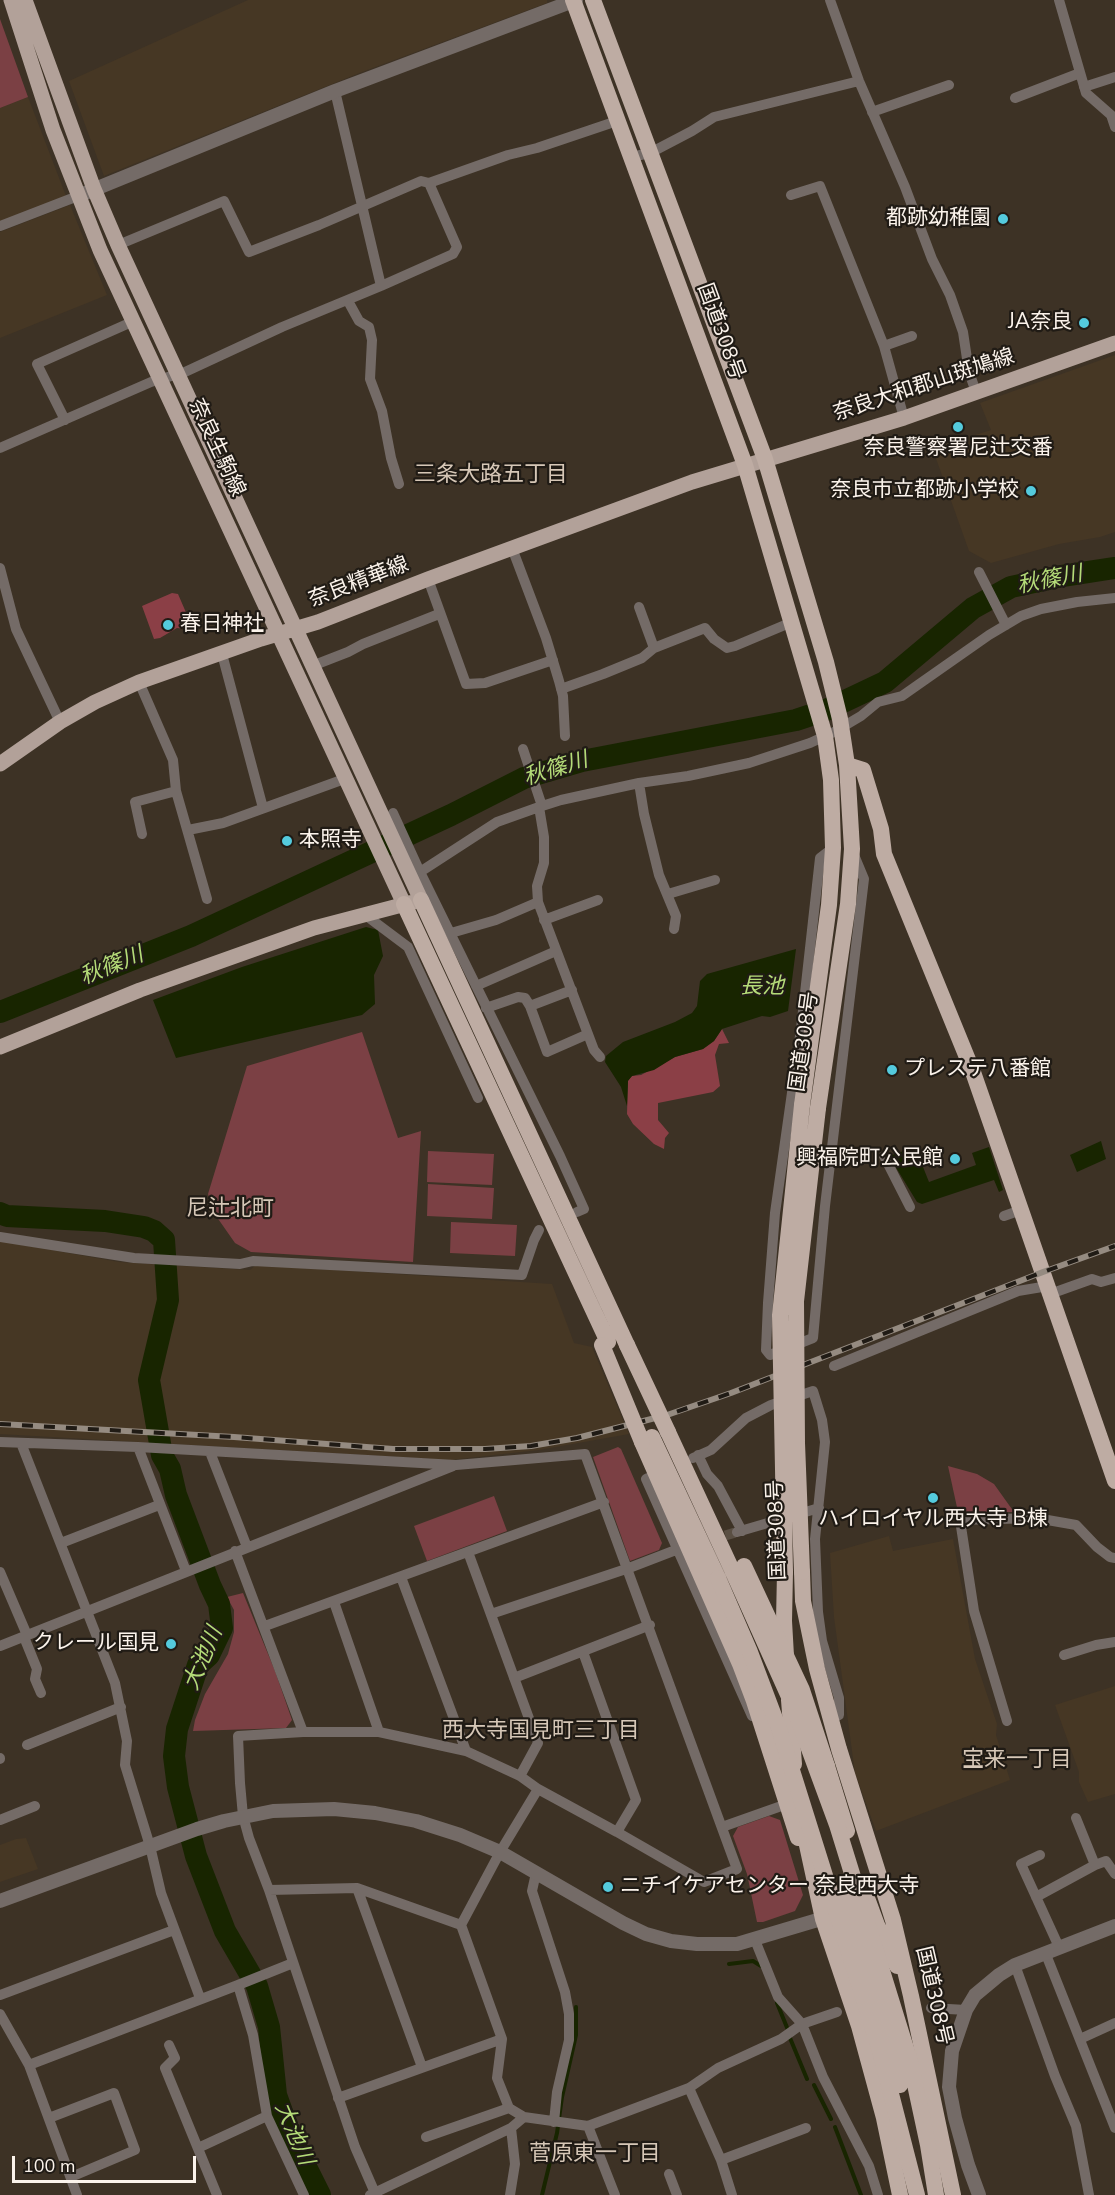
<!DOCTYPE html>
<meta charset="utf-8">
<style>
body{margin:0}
#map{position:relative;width:1115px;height:2195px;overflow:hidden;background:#3d3225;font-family:"Nunito Sans",sans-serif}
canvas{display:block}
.scale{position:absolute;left:12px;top:2156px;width:184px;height:27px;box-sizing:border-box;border:3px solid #fbf3eb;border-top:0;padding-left:8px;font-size:18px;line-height:21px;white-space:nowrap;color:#fbf3eb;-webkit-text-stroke:4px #201b15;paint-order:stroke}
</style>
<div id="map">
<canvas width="1115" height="2195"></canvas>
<div class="scale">100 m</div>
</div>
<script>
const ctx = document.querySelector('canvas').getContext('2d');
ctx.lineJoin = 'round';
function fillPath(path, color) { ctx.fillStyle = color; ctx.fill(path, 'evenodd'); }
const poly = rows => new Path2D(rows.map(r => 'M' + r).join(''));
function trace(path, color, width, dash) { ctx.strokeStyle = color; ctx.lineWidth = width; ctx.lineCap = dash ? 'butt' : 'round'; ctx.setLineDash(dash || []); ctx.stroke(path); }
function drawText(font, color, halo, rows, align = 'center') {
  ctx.font = font + ' "Nunito Sans","Noto Sans JP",sans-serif'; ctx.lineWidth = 4.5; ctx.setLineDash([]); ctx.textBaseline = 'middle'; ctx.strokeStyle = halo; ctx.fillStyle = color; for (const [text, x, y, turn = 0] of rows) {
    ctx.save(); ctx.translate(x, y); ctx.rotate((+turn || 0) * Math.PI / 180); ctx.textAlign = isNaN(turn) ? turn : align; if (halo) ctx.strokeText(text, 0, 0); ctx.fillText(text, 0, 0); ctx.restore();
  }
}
fillPath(poly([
 [248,0,547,0,547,3,362,72,104,176,69,81],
 [28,97,66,196,0,223,0,108],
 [70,205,107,295,0,338,0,232],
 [1115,355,1115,532,1100,537,1059,544,991,563,969,551,933,450,934,448,991,430,980,403],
 [0,1241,119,1262,250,1270,256,1265,552,1284,574,1343,592,1347,629,1434,539,1450,450,1460,0,1434],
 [889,1536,893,1551,953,1539,975,1659,997,1724,996,1735,1010,1780,876,1831,855,1773,834,1617,830,1553],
 [1115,1686,1115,1794,1088,1802,1079,1782,1079,1772,1055,1705],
 [26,1838,38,1869,0,1882,0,1845,16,1839]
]), '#463724');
fillPath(poly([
 [0,19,28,97,0,108],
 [362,1032,398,1138,421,1131,413,1262,251,1252,235,1243,214,1213,208,1194,247,1066],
 [428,1151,494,1154,492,1185,427,1182],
 [428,1184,494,1188,492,1219,427,1216],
 [451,1222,517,1225,515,1256,450,1253],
 [618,1447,621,1449,662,1543,659,1550,630,1561,593,1457],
 [948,1466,977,1474,994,1484,1014,1512,958,1512],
 [494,1496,507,1531,427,1561,414,1526],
 [243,1593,275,1671,292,1720,286,1728,193,1731,195,1720,205,1694,228,1654,234,1632,234,1610,227,1597],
 [769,1816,780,1820,803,1895,795,1911,763,1922,757,1922,747,1874,733,1836,738,1827]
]), '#7b4044');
fillPath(poly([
 [172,593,178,594,191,624,186,629,177,628,160,638,154,639,142,606],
 [722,1029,729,1043,719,1044,715,1055,720,1086,713,1092,658,1103,658,1120,669,1133,665,1138,664,1149,654,1144,633,1124,627,1114,628,1080,632,1076,641,1075,675,1057,703,1049,714,1041]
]), '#8b3f46');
fillPath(poly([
 [366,927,378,930,383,956,374,975,375,1004,362,1015,176,1058,153,1000,242,967],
 [796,949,788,1011,770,1017,762,1016,722,1029,714,1041,703,1049,675,1057,654,1070,632,1076,628,1081,627,1106,621,1087,605,1062,606,1056,623,1042,675,1022,692,1013,697,1006,700,981,707,974],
 [1101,1141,1106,1159,1077,1172,1070,1155],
 [915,1147,929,1182,976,1165,972,1153,989,1147,1003,1190,999,1192,994,1180,922,1204,917,1202,889,1156]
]), '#182500');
trace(poly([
 [729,1964,753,1961,761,1966],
 [777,2003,788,2030],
 [790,2038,807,2079],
 [814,2085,831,2119],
 [835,2127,861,2195],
 [542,2195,557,2133,562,2097,576,2035,576,2007]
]), '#182500', 4);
trace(poly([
 [0,1012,191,936,451,815,524,778,582,761,796,720,826,710,885,682,973,608,1011,587,1062,576,1115,568],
 [0,1213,7,1216,105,1221,144,1227,154,1231,164,1240,168,1300,149,1380,162,1455,170,1469,176,1495,210,1585,219,1604,222,1628,209,1655,198,1665,177,1729,174,1756,178,1787,196,1856,225,1931,257,1986,269,2027,276,2095,291,2137,320,2195]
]), '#182500', 22);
trace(poly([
 [711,1540,737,1532]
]), '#5a4f43', 10, [10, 5]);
trace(poly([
 [830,0,859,81,905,187,932,259,950,295,963,332,969,372,976,392],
 [1059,0,1086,93,1111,115,1115,127],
 [1084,87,1115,77],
 [1015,98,1080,73],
 [872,112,949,85],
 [631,157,650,153,692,131,714,117,859,81],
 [791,195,820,186,884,346,904,418],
 [0,226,78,196],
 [118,245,224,201,249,252,319,225,421,181,429,183,508,155,537,148,617,121],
 [381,286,453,254,457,247,429,183],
 [348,301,359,321,369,327,372,340,370,379,382,411,391,458,399,484],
 [884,346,912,336],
 [65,420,37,364,134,321],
 [0,448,151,382,185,372,282,327,381,286,335,91],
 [512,548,546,638,559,681,563,696,565,736],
 [0,568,16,629,60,722],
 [979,572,1006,625],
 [428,579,466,684,485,683,553,660],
 [639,607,654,648,705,628,714,639,727,648,735,646,792,622],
 [222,654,263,808],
 [312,666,348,652,363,644,439,614],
 [139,682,173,760,176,791,207,899],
 [561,689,603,674,642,658,654,648],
 [523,749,542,806],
 [639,783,644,814,659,875,676,916,674,929],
 [539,807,544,837,544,863,537,886,538,902,594,1050,600,1057],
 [393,813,420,872,497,822,539,807,561,800,639,783,688,776,749,763,810,743,834,732,861,716,878,702,902,696,989,635,1021,616,1041,609,1077,602,1115,598],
 [188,830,223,823,347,778],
 [142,834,135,802,176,791],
 [833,848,820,858,801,1029,775,1213,768,1303,766,1350,770,1355,813,1338,825,1206,864,879,854,855],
 [420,872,560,1156,584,1209,577,1212],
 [668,894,715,880],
 [364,914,408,947,478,1098],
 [544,920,598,900],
 [451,933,496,920,538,902],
 [476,986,556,951],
 [572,990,530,1006,547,1052,588,1034],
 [486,1008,518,997,525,998,530,1006],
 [884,1156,910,1207],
 [1004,1216,1021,1210],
 [0,1237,134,1258,240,1264,253,1261,522,1275,534,1240,539,1230],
 [1050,1294,1092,1279,1101,1282,1115,1278],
 [834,1366,1018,1291,1048,1286],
 [0,1442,138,1447,456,1465,585,1454,737,1869,704,1882,617,1832,538,1789,520,1776,466,1751,379,1732,303,1732,238,1736,240,1783,243,1816,249,1838,269,1890,355,2147,375,2193],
 [21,1443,115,1683,127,1741,125,1765,150,1846,161,1893,200,1998],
 [138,1447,186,1571],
 [210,1452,247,1547],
 [698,1455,707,1474,718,1486,742,1531],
 [693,1458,711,1450,746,1418,771,1405,813,1391,822,1420,825,1442,815,1539,818,1612,822,1641,839,1698,839,1715,831,1719],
 [648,1478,646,1479,752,1716],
 [737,1532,819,1508],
 [61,1543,159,1505],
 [235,1551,303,1732],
 [468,1552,538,1743,520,1776],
 [0,1572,27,1635],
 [401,1577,466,1751],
 [334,1602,379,1732],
 [491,1614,629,1568,681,1548],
 [265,1626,604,1502],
 [24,1637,37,1669,35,1679,41,1693],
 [0,1646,453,1466],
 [583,1652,636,1800,617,1832],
 [1064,1655,1096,1645,1115,1642],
 [514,1678,650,1625],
 [1007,1721,974,1611,960,1520,1036,1518,1076,1525,1097,1547,1110,1557,1115,1558],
 [27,1745,121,1707],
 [0,1758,0,1759],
 [1076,1818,1095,1865],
 [0,1820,35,1806],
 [722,1827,787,1804],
 [1040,1855,1021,1864,1059,1947],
 [536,1873,532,1891,565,1992,569,2014,569,2040,557,2092,554,2122],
 [357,1888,422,2067],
 [269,1890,357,1888,461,1925],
 [1036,1897,1095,1865,1106,1861,1115,1874],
 [755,1940,778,1997,802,2024,823,2077,869,2166,878,2195],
 [1045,1952,1115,2128],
 [1015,1965,1055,2076,1076,2126,1089,2195],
 [238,1985,293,1963],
 [0,1995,174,1930],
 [931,2008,966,2010],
 [0,2014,29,2065,77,2195],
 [1080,2039,1115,2023],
 [169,2045,175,2058,165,2068,217,2195],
 [29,2065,238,1985,253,2035,267,2116,304,2195],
 [689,2088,721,2160,732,2195],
 [338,2098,502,2039],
 [524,2117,509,2108,497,2078,502,2039,461,1925,500,1852,538,1789],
 [49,2118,114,2093,135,2150,71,2177],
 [588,2126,615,2195],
 [426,2137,509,2108],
 [198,2148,267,2116],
 [721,2160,806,2128],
 [669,2174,677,2195],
 [370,2195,511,2128,524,2117,588,2126,689,2088,718,2068,781,2039,802,2024,837,2012],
 [510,2195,515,2164,511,2128]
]), '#746b67', 10);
trace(poly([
 [78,196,335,91,576,0],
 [0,1901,197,1829,224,1821,273,1811,334,1809,375,1813,416,1821,460,1835,500,1852,623,1923,646,1934,671,1941,697,1944,737,1944,831,1916],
 [979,2195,968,2165,955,2118,949,2087,952,2051,966,2010,975,1995,999,1975,1015,1965,1115,1926]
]), '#746b67', 14);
trace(poly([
 [11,0,53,130,100,250,404,904],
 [0,764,60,722,95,702,139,682,261,639,318,622,428,579,692,482,904,418,1115,343],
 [0,1047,140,990,314,928,421,900,118,245,94,189,25,0]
]), '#b2a199', 15);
trace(poly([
 [573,0,745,465,825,736,831,780,833,848,829,905,802,1105],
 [593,0,765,459,826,662,840,719,847,765,852,849,848,904,818,1108],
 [847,765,863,770,881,829,884,854,973,1072,1115,1481],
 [421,900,627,1345],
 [404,904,608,1342],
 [668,1432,733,1572],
 [652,1437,718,1578],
 [642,1442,740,1664,754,1701,798,1838],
 [785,1572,784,1621,786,1656],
 [802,1572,803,1601,817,1669,839,1749,893,1920,911,1996,953,2195],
 [789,1700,794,1764],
 [827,1766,847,1831],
 [802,1822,823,1919,859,2026,884,2118,900,2195],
 [867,1898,877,1925,897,1966]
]), '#beaca3', 16);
const rail = poly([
 [0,1424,234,1437,393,1449,485,1449,531,1446,577,1438,667,1415,731,1393,1043,1272,1115,1246]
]);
trace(rail, '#958b81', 6);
trace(rail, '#201b15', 4, [11]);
trace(poly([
 [602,1345,642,1442],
 [627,1345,668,1432],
 [744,1566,802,1690,827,1766],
 [733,1572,794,1708,837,1825,910,2061,928,2145,936,2195],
 [785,1572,780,1315,802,1105],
 [802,1572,797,1443,796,1301,818,1108],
 [718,1578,750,1652,779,1729,880,2051,917,2195],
 [847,1896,889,2037,900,2085]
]), '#beaca3', 16);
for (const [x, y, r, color] of [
 [1003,219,6,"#54cadd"],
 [1084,323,6,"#54cadd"],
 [958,427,6,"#54cadd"],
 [1031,491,6,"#54cadd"],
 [168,625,6,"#54cadd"],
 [287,841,6,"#54cadd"],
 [892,1070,6,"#54cadd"],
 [955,1159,6,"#54cadd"],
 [933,1498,6,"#54cadd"],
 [171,1644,6,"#54cadd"],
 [608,1887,6,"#54cadd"]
]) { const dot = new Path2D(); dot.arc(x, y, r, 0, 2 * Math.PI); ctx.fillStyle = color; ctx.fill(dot); trace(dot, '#201b15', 2); }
drawText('21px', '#fbf3eb', '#201b15', [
 ["都跡幼稚園",991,219],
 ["JA奈良",1072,323],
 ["奈良警察署尼辻交番",958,449,"center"],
 ["奈良市立都跡小学校",1019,491],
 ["春日神社",180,625,"left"],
 ["本照寺",299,841,"left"],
 ["プレステ八番館",904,1070,"left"],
 ["興福院町公民館",943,1159],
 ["ハイロイヤル西大寺 B棟",933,1520,"center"],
 ["クレール国見",159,1644],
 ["ニチイケアセンター 奈良西大寺",620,1887,"left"]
], 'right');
drawText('21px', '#fbf3eb', '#201b15', [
 ["国道308号",720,332,70],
 ["奈良大和郡山斑鳩線",924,386,-18],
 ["奈良生駒線",216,448,65],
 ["奈良精華線",359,583,-21],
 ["国道308号",805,1042,-82],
 ["国道308号",778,1530,-92],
 ["国道308号",933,1996,77]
]);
drawText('22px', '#d6c7b7', '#201b15', [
 ["三条大路五丁目",491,476],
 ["尼辻北町",230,1210],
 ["西大寺国見町三丁目",541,1732],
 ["宝来一丁目",1017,1761],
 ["菅原東一丁目",595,2155]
]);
drawText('italic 22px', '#b4db78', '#201b15', [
 ["秋篠川",1050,581,-11],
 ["秋篠川",556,770,-17],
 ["秋篠川",112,967,-22],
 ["長池",762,988],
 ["大池川",204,1659,-67],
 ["大池川",293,2134,67]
]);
</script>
